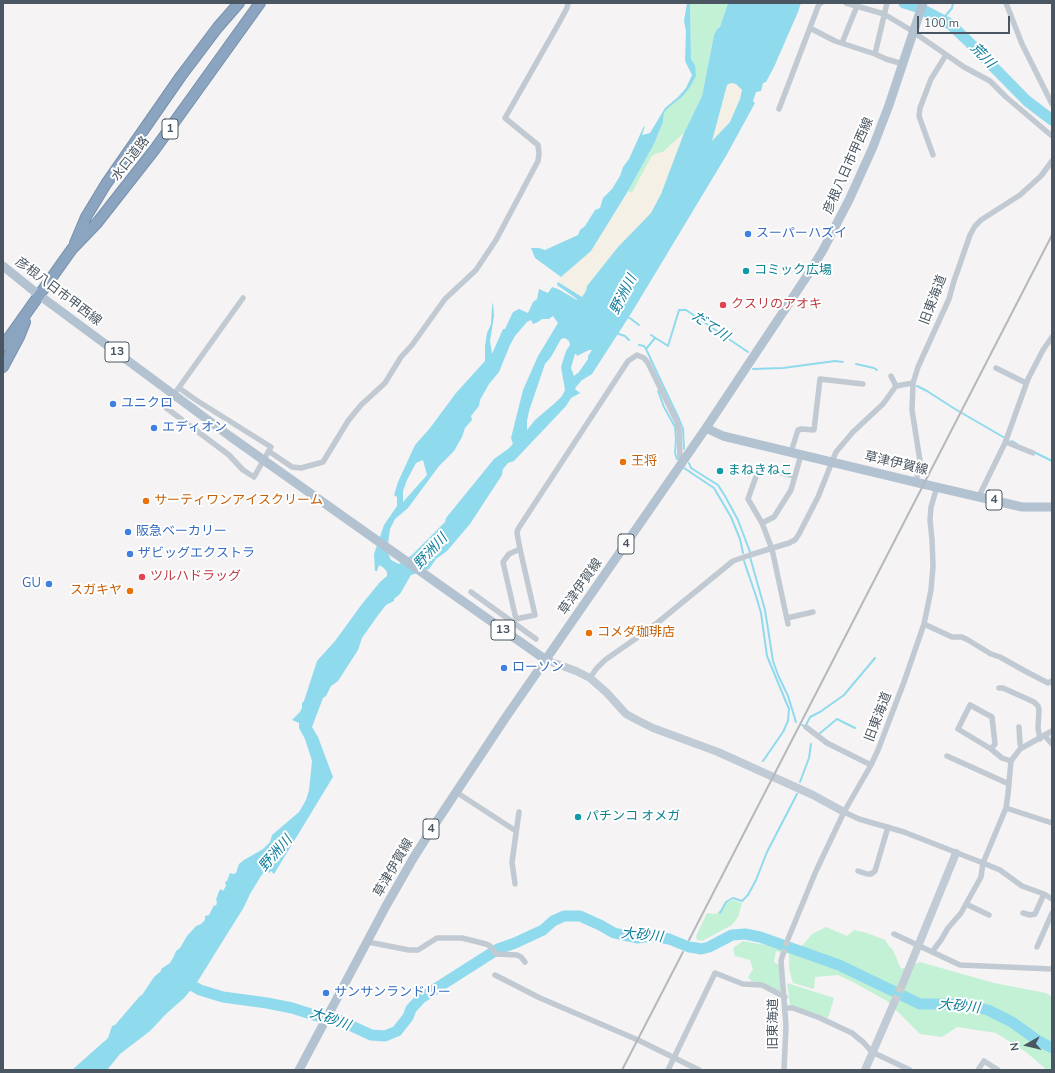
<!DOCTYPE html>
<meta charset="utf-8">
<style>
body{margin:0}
#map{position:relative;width:1055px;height:1073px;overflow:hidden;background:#f5f3f3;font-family:"Nunito Sans",sans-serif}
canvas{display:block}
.frame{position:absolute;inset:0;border:4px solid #4a5661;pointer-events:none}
.north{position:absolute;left:1007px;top:1025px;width:40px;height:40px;-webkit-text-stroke:3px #fff;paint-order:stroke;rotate:262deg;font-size:11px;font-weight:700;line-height:16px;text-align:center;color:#4a5661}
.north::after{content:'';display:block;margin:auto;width:14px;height:18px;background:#4a5661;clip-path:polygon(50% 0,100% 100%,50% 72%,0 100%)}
.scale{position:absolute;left:917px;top:16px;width:93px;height:18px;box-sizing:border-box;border:2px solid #4a5661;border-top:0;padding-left:5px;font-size:12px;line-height:14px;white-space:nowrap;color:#4a5661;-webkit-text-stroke:3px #fff;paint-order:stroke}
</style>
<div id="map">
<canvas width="1055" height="1073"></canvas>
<div class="frame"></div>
<div class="north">N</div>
<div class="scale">100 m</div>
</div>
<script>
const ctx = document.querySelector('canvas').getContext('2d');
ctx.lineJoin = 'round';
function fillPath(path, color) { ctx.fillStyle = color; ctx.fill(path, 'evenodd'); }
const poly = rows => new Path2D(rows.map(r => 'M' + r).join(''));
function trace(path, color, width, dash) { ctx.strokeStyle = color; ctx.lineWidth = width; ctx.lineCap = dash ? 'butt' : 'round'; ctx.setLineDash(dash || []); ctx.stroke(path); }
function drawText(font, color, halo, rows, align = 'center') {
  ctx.font = font + ' "Nunito Sans","Noto Sans JP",sans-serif'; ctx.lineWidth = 4; ctx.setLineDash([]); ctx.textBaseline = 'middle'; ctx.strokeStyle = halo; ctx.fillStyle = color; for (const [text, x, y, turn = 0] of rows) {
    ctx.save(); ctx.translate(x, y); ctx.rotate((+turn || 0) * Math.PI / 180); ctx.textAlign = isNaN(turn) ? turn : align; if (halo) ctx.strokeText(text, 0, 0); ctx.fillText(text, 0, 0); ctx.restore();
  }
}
fillPath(poly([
 [690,3,728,3,720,27,717,29,714,35,702,96,684,133,663,152,658,153,652,156,632,193,628,191,654,144,663,122,664,113,667,109,683,96,696,76,694,63,691,59],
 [733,900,742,903,738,917,732,925,702,941,697,940,696,936,707,913,716,914,728,902],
 [826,927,847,936,854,930,867,933,885,940,889,946,893,950,901,969,920,962,994,983,1046,993,1052,997,1052,1070,1047,1070,1026,1052,996,1033,957,1027,942,1037,920,1034,887,1001,853,982,838,975,815,977,814,989,793,983,789,969,789,954,776,951,774,962,781,966,782,988,780,992,752,982,748,977,753,969,750,960,735,956,733,948,743,941,788,949,802,946,812,934],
 [787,983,834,998,828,1018,790,1005]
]), '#c3f1d5');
fillPath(poly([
 [731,83,736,84,742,90,740,99,730,122,711,142,727,85],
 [684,133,661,194,651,213,618,247,587,286,586,291,582,297,558,282,561,277,591,251,628,191,632,193,652,156,658,153,663,152]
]), '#f5f0e5');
fillPath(poly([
 [687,3,690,3,691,59,695,65,696,76,690,87,683,96,667,109,664,113,663,122,654,144,628,191,591,251,561,277,535,258,531,248,539,248,545,250,578,235,580,230,585,226,595,210,600,208,603,198,612,189,620,176,623,167,629,159,643,128,645,126,642,135,650,133,665,108,678,97,686,88,692,75,685,61,686,31,684,21],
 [728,3,801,3,798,12,774,67,766,82,763,83,761,91,756,92,753,101,755,103,726,156,632,312,592,374,582,380,576,387,575,389,580,393,571,398,566,406,514,461,508,463,503,469,502,475,470,524,447,551,436,559,429,569,411,575,400,594,394,599,394,601,386,605,376,618,362,638,358,650,338,681,331,686,326,696,323,698,312,727,318,737,333,777,274,874,271,871,269,873,266,870,261,876,250,894,244,907,196,984,184,998,166,1014,150,1031,120,1054,107,1070,72,1070,108,1038,112,1026,115,1025,140,996,142,995,154,977,161,971,161,969,170,963,174,956,176,951,180,948,187,936,196,926,201,924,205,920,205,916,209,915,214,905,216,906,217,902,216,900,219,891,221,889,223,891,226,886,225,882,227,881,230,873,233,874,236,873,239,864,244,860,263,849,270,842,272,835,299,812,306,800,309,790,312,761,305,739,299,728,299,723,292,720,300,712,302,708,302,703,304,701,317,661,335,641,362,604,380,582,387,576,387,572,384,568,379,565,377,571,375,571,374,554,384,525,397,506,397,497,394,495,398,482,415,445,430,428,456,393,485,361,485,346,487,333,491,324,492,307,493,302,494,316,490,341,492,354,503,329,505,329,513,312,519,309,528,313,533,302,537,299,539,289,548,293,552,287,558,289,577,300,577,299,557,285,558,282,582,297,586,291,587,286,618,247,651,213,661,194,684,133,702,96,714,35,717,29,720,27],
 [731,83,736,84,742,90,740,99,730,122,712,141,727,85],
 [553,316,558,323,538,356,523,390,511,438,513,444,508,449,494,459,446,518,445,522,412,555,399,564,391,560,387,551,390,529,395,519,408,508,439,466,454,451,462,437,465,428,472,420,471,416,479,406,480,400,489,384,499,372,510,345,515,336,527,322,531,320,533,324,538,322,542,319,549,319],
 [565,338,569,341,570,345,566,351,561,367,565,390,562,396,555,403,535,420,527,430,527,421,529,411,545,364,551,357,561,339],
 [589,350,592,350,588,356,588,359,579,372,574,376,571,368,575,354,576,354,577,356],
 [423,460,427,475,403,502,403,491,407,480,416,463]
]), '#90daee');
trace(poly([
 [942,20,952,8,953,3],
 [627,316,639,325],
 [616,333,625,336,629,340],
 [651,335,668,346,679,310,686,310,748,352],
 [639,345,644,346,646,349,660,379],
 [646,349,655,338],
 [856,364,874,368,877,370],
 [753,369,783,368,835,361,843,362],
 [660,379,679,419,683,429,684,449],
 [917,386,927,391,955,409,1005,438],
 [658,391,664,407,675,427,676,439,675,453,677,459],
 [1012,441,1017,444],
 [1034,452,1052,461],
 [689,463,691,468,718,485,725,496,738,520,750,552],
 [684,468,714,488,731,517,740,539,743,553],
 [750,557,765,610,773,661,778,675,788,696,796,722],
 [744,561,756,596,761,613,767,656,789,709,788,721,783,732,763,761],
 [802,725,805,727,810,717,820,712,844,695,875,658],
 [819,734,837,719,855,728],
 [800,782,809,758,811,744],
 [720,913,726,902,733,898,742,901,748,895,756,880,767,852,797,794]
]), '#90daee', 2);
trace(poly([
 [904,3,917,7,950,24,968,41,1027,101,1052,120],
 [184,981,200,990,223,997,267,1003,292,1008,314,1015,339,1020,371,1035,385,1036,397,1031,408,1017,411,1009,421,998,498,949,515,943,543,930,553,921,564,916,580,916,600,925,614,933,637,938,653,936,669,939,689,947,696,948,701,949,709,947,732,935,745,934,760,937,839,965,920,1004,956,1004,972,1006,988,1010,1012,1022,1037,1040,1052,1048]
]), '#90daee', 11);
trace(poly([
 [783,954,788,939]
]), '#caccce', 5.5, [5.5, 3]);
trace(poly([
 [894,1003,903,983]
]), '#caccce', 8, [8, 4]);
const highway = poly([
 [75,243,86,217,106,184,181,76,218,27,239,3],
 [3,346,72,249,97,223,155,149,260,3],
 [3,367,19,337,25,322]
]);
trace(highway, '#7690ad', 12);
trace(poly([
 [846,3,884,14,909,29,964,67,990,81,1006,97,1052,136],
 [1006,3,1022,44,1052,104],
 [810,28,835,41,875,54,886,59,903,64],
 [842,43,857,6],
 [875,54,887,3],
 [779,109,819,4,821,3],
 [933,155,919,116,920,108,931,79,946,55],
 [996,368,1026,383],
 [891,376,896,386],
 [179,388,196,400,271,447,254,477,243,470,229,455,165,407,243,298],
 [1006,442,1033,453],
 [270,452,292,467,301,468,323,462,348,421,361,405,385,383,401,357,412,345,445,299,476,270,496,240,538,161,539,154,538,145,505,118,559,23,567,8,568,3],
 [791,452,798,430,802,429,814,430,820,379,863,384],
 [916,482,920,461,912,410,913,383,918,367,949,299,954,281,970,235,975,226,981,220,1020,195,1041,176,1052,161],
 [979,496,1005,443,1028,379,1043,350,1052,337],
 [762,523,774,517,791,490,801,455],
 [520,549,517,533,518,529,628,361,637,355,644,358,648,363,677,422,679,430,680,457,682,463],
 [520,549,535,615,516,619,503,562,509,554,520,549],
 [471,592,536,639],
 [787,618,813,612],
 [788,624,772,549,762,523,748,499,759,468,795,476],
 [924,624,952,637,962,637,968,640,991,654,1000,657,1025,671,1048,683,1052,681],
 [590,678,596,669,605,660,651,628,733,561,750,555,789,543,795,540,799,534,818,497,836,452,853,432,883,404,896,386,913,383],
 [999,688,1003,688,1034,702,1038,706,1039,710,1038,728,1040,739],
 [806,727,827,743,871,765],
 [1019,727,1020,744,1022,748],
 [1045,736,1052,744],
 [991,749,995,744,992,717,970,705,958,729,991,749,1002,758,1011,761],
 [947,756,1009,784],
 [456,792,516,831],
 [1006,808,1052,823],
 [844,812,859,819,904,832,983,863,1000,870,1022,886,1044,894,1052,899],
 [858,871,867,874,871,874,875,871,888,827],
 [515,884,512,862,519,812],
 [966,904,989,915],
 [1023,913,1030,915,1035,914,1044,894],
 [894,934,960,965,1052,969],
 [788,939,816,871,844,812,871,765,878,750,904,682,924,624,931,590,933,566,932,540,930,520,931,507,937,487],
 [368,942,409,950,418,950,437,938,462,938,486,944,490,946,496,954,517,955,521,957,525,962],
 [1037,947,1052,913],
 [932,952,941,940,948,928,961,913,981,877,983,863,1006,808,1008,794,1011,761,1020,749,1052,731],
 [783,954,781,961,786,1026,784,1070],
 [495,975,540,998,638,1040,699,1070],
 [786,1008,793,1008,820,1018,852,1033,863,1042,872,1052,910,1070],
 [668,1070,715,973,743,984,762,985,785,997],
 [978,1070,984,1061,998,1070]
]), '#c1cad2', 5.5);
trace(poly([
 [546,660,576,671,590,678,607,693,626,714,639,721,653,728,718,752,813,795,844,812],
 [903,983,956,853],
 [865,1070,894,1003]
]), '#c1cbd6', 8);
trace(poly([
 [3,266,39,295,231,437],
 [706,428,723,436,923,484,1022,507,1052,507],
 [461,600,546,660],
 [299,1070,386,906,414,857,435,824,506,717,706,428,809,273,823,250,849,200,873,147,889,105,923,3]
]), '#b3c2d1', 9);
trace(highway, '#8ba5c1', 10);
trace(poly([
 [689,940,1052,235],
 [622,1070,683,952]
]), '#b5b8bd', 2);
trace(poly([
 [231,437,461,600]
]), '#b3c2d1', 9);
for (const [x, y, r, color] of [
 [748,234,4,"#3f7fe0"],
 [746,271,4,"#0f9aa8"],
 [723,305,4,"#e0444e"],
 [113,404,4,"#3f7fe0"],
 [154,428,4,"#3f7fe0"],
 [623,462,4,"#e8710a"],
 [720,471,4,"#0f9aa8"],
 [146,501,4,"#e8710a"],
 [128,532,4,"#3f7fe0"],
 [130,554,4,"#3f7fe0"],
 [142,577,4,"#e0444e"],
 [49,584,4,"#3f7fe0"],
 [130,591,4,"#e8710a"],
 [589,633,4,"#e8710a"],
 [504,668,4,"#3f7fe0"],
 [578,817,4,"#0f9aa8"],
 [326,993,4,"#3f7fe0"]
]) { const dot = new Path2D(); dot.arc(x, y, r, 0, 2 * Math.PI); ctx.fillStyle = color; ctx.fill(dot); trace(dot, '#fff', 1.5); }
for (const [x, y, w] of [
 [170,129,16],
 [117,352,24],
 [994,500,16],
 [626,544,16],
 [503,630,24],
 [431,829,16]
]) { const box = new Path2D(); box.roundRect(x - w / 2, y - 10, w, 20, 3); ctx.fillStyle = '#fff'; ctx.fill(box); trace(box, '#4a5661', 1); }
drawText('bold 12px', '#4a5661', null, [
 ["1",170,129],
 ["13",117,352],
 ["4",994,500],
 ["4",626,544],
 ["13",503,630],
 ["4",431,829]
]);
drawText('13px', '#4a5661', '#fff', [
 ["水口道路",131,159,-52],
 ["彦根八日市甲西線",849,166,-66],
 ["彦根八日市甲西線",58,292,37],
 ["旧東海道",934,300,-69],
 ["草津伊賀線",896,464,13],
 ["草津伊賀線",581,587,-55],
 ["旧東海道",879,717,-69],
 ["草津伊賀線",394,868,-60],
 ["旧東海道",774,1024,-90]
]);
drawText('13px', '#366cbe', '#fff', [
 ["スーパーハズイ",756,234],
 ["ユニクロ",121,404],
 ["エディオン",162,428],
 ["阪急ベーカリー",136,532],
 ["ザビッグエクストラ",138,554],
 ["GU",41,584,"right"],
 ["ローソン",512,668],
 ["サンサンランドリー",334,993]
], 'left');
drawText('13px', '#0d838f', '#fff', [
 ["コミック広場",754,271],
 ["まねきねこ",728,471],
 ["パチンコ オメガ",586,817]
], 'left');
drawText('13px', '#be3a42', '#fff', [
 ["クスリのアオキ",731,305],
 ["ツルハドラッグ",150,577]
], 'left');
drawText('13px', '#c56008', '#fff', [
 ["王将",631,462],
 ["サーティワンアイスクリーム",154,501],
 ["スガキヤ",122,591,"right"],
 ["コメダ珈琲店",597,633]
], 'left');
drawText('italic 14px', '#0c7c9b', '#fff', [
 ["荒川",982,56,45],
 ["野洲川",624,295,-63],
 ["だて川",710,327,34],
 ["野洲川",431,552,-47],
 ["野洲川",276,854,-49],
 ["大砂川",642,936,6],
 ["大砂川",959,1007,6],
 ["大砂川",330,1020,19]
]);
</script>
